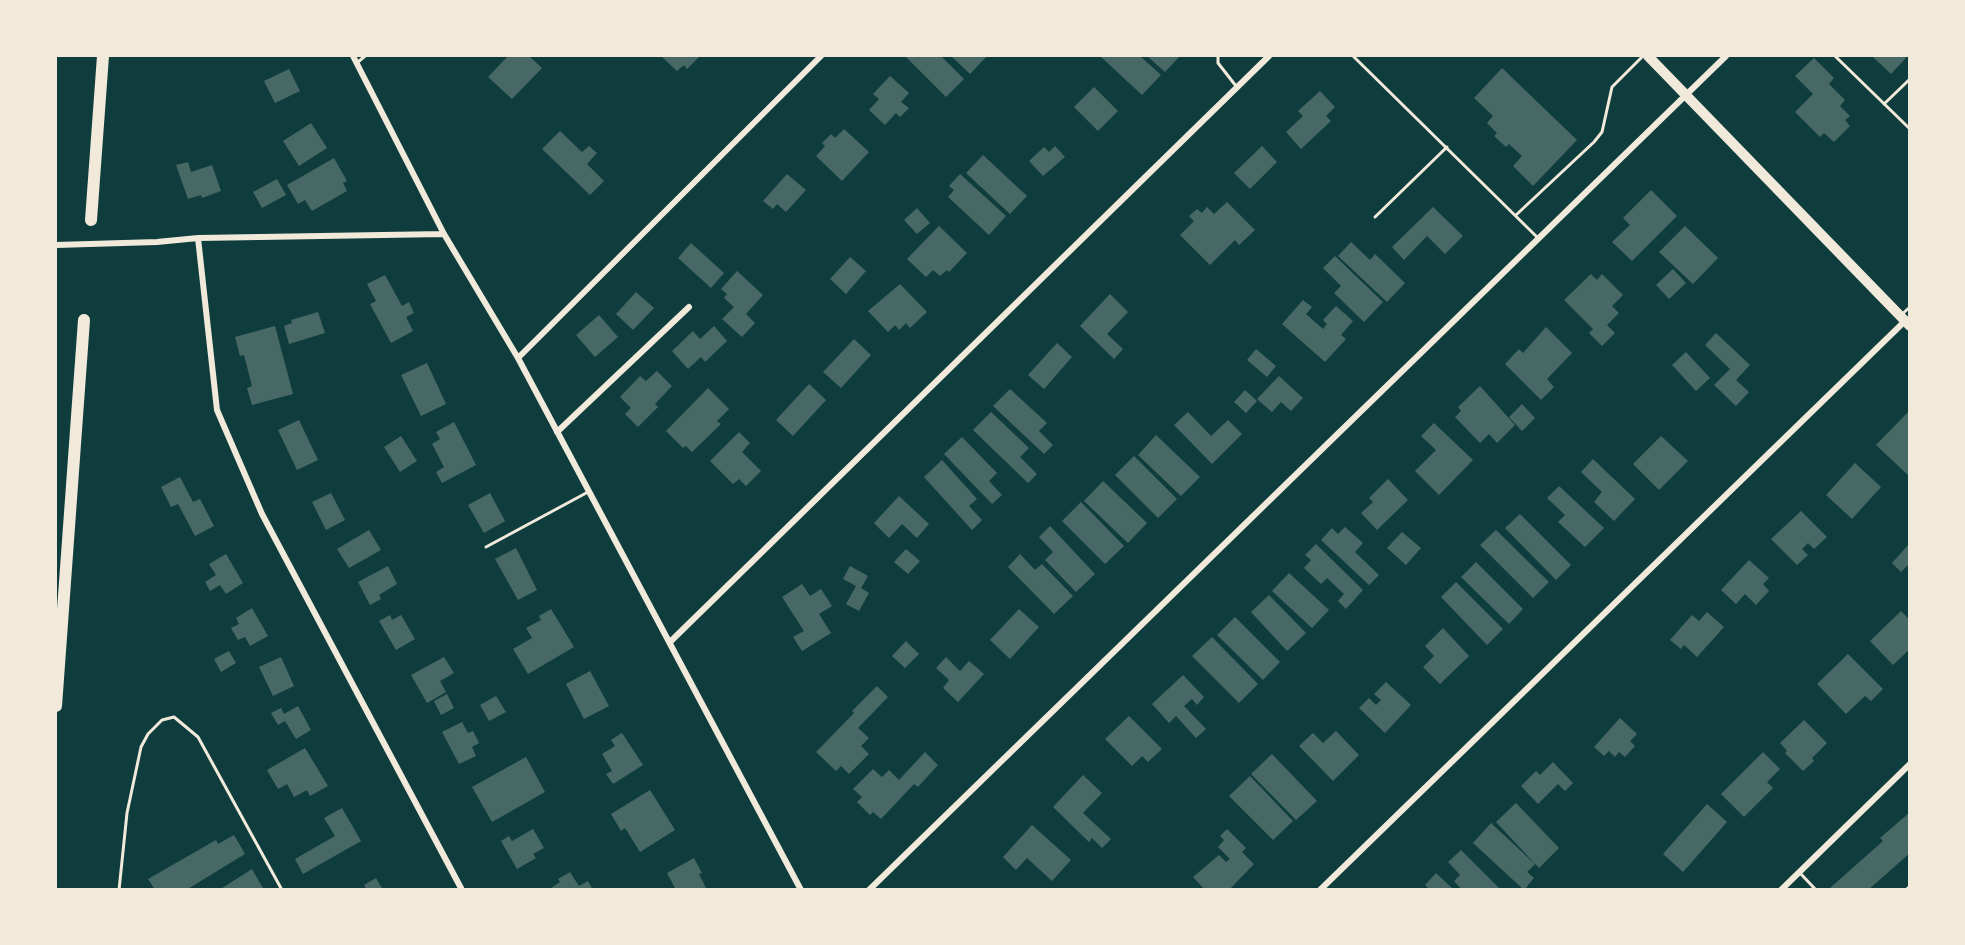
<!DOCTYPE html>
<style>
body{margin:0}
#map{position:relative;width:1965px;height:945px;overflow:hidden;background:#0f3d3e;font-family:"Source Serif 4",serif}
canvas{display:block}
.frame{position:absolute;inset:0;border:57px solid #f1e9da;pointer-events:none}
</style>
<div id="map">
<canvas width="1965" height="945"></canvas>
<div class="frame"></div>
</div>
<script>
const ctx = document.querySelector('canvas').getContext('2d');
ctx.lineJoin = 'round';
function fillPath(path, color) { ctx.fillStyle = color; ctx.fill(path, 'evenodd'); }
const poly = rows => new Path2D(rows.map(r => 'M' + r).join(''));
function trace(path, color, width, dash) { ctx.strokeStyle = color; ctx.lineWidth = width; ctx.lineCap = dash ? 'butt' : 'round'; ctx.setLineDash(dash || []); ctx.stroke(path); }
fillPath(poly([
 [508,56,529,56,542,68,512,99,488,77],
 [661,56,700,56,687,69,684,65,677,71],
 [905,56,941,56,964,79,946,97],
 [951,56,987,56,970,74],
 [1100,56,1140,56,1161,75,1142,95],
 [1147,56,1180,56,1165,72],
 [1872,56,1904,56,1906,58,1891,74],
 [1814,58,1834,78,1829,84,1845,100,1840,106,1850,116,1845,120,1850,126,1834,142,1824,133,1820,137,1795,112,1813,94,1795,76],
 [1502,68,1577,140,1533,186,1513,166,1522,156,1509,144,1506,147,1494,136,1497,133,1487,123,1493,116,1474,98],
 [289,69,300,91,275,103,264,81],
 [890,76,909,93,901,102,909,108,900,117,896,113,885,125,869,110,879,99,873,94],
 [1094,87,1118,111,1098,131,1074,107],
 [1320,91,1335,107,1326,116,1331,121,1301,149,1286,132,1303,116,1298,111],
 [311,123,327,148,299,166,283,141],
 [844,129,869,152,842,181,816,156,825,146,822,143,831,134,835,138],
 [560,131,582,152,589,146,597,153,587,164,604,181,590,195,542,149],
 [1055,146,1065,157,1043,176,1029,161,1044,147,1049,152],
 [1262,146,1277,162,1250,189,1234,173],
 [983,155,1027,196,1010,214,966,173],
 [334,158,347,181,343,183,347,191,312,211,305,200,298,204,287,185],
 [188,162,191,172,212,165,221,191,202,198,201,195,188,199,176,165],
 [787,174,806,190,786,212,777,204,773,209,763,201],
 [960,174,1006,216,989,235,948,197,954,190,949,186],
 [277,179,286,195,262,208,253,192],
 [1651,190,1677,216,1632,261,1612,242,1630,225,1623,218],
 [1227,202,1255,230,1239,245,1235,240,1210,265,1180,235,1194,221,1189,216,1197,209,1202,213,1207,207,1214,214],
 [1433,207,1463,236,1445,254,1427,236,1404,260,1392,247],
 [917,208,930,223,917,234,904,220],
 [939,226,967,253,949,272,947,270,940,276,933,270,926,277,907,259],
 [1685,226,1718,258,1693,284,1659,252],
 [1351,242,1370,260,1375,254,1405,283,1387,302,1338,256],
 [691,243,724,273,711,288,678,258],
 [1335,256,1383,302,1364,322,1334,293,1341,286,1323,268],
 [850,257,866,271,846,294,830,279],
 [1673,269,1686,283,1669,299,1656,285],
 [737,271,763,295,746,314,755,323,742,337,722,319,734,307,724,298,727,294,721,289],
 [1591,274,1597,280,1602,274,1623,295,1612,306,1619,313,1607,325,1615,333,1602,346,1589,333,1593,329,1564,300],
 [385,275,402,306,409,302,414,313,406,317,413,331,391,343,370,304,376,301,367,284],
 [900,284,927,312,910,328,906,323,899,330,895,325,888,332,868,311],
 [636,292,654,308,633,330,616,314],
 [1110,294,1128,312,1107,334,1123,349,1114,359,1080,326],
 [1303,300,1312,307,1306,314,1323,329,1327,324,1323,320,1336,306,1353,321,1341,335,1346,339,1325,362,1282,324],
 [318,312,325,333,289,344,284,326,292,323,291,320],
 [599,315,618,337,595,357,576,335],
 [275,326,293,394,252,405,247,388,252,386,244,355,240,356,235,337],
 [714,326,727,341,705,362,701,357,688,369,672,351,693,331,700,339],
 [1546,327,1572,353,1547,379,1554,387,1541,400,1505,364,1519,349,1523,353],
 [1716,333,1750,365,1736,380,1749,392,1736,406,1714,385,1730,369,1705,345],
 [854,339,871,355,841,388,823,372],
 [1057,343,1072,357,1044,389,1028,375],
 [1256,349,1276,366,1267,377,1247,360],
 [1686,352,1710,378,1696,391,1672,365],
 [427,363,446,404,421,416,401,375],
 [657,371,672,386,655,404,658,407,638,427,625,414,631,408,620,397,640,376,646,381],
 [1279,376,1303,398,1291,411,1281,402,1272,412,1257,399],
 [809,384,826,400,793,436,776,420],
 [1480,386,1515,425,1497,443,1489,434,1480,443,1455,417,1461,411,1458,407],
 [708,388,729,409,717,421,721,424,692,452,686,446,683,448,666,431],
 [1010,389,1047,423,1039,431,1053,445,1044,454,993,406],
 [1245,390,1257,401,1246,413,1234,402],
 [1522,404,1535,418,1522,431,1509,417],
 [1910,410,1910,477,1876,445],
 [991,412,1029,448,1020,457,1037,474,1028,483,973,430],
 [1188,412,1211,436,1228,420,1242,434,1212,464,1174,425],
 [299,420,318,460,297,470,278,430],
 [454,422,476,465,442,483,436,472,444,467,432,444,440,439,436,432],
 [1434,423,1473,460,1439,495,1415,471,1436,450,1421,436],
 [739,432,750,443,742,452,761,471,746,486,739,479,733,484,710,461],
 [1156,435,1200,477,1181,496,1138,455],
 [401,436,417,461,400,472,384,447],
 [1661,436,1688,461,1659,490,1633,464],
 [962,437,997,473,989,481,1002,495,992,504,944,454],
 [1134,456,1177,499,1158,518,1115,475],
 [1593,459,1635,499,1614,521,1594,502,1602,492,1581,472],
 [942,460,977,499,969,506,982,520,972,530,924,477],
 [1855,463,1881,487,1852,519,1826,495],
 [180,477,193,502,200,499,214,526,195,536,178,504,171,507,161,487],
 [1388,479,1408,500,1377,530,1361,513,1373,502,1369,498],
 [1103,481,1147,523,1128,543,1084,501],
 [1559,486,1604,528,1585,547,1558,522,1565,515,1547,498],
 [331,493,345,520,326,530,312,502],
 [490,493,505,521,484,533,468,505],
 [899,496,929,524,917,538,902,524,889,538,874,523],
 [1081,502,1124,546,1105,564,1062,521],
 [1801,511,1827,537,1814,549,1808,543,1802,549,1808,555,1797,565,1771,539],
 [1520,514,1571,565,1556,580,1505,528],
 [1050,526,1095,574,1076,592,1045,560,1053,552,1039,537],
 [1345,527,1363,543,1355,552,1379,575,1369,585,1321,540,1332,528,1338,534],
 [369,530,381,550,349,568,337,549],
 [1496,530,1549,582,1533,598,1480,545],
 [1402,532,1421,548,1406,565,1387,548],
 [1910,543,1910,563,1901,572,1892,563],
 [1316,544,1363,590,1346,609,1338,601,1344,594,1327,578,1321,584,1304,568,1311,560,1305,555],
 [516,548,537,590,518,600,495,559],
 [906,549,920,561,908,574,894,562],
 [226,554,243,583,226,594,220,585,210,591,205,582,216,575,209,564],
 [1020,554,1035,570,1042,564,1073,596,1054,614,1008,567],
 [1749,560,1769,578,1763,584,1769,591,1756,605,1745,594,1736,604,1721,590],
 [1476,562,1523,609,1509,624,1461,577],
 [388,566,397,584,379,595,381,599,370,605,358,582],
 [850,566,868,576,861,588,869,593,859,611,846,604,856,586,843,579],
 [1289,573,1329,610,1312,628,1272,591],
 [1456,582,1503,629,1487,645,1441,597],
 [802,584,810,596,821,589,832,606,819,614,831,633,802,651,793,637,804,631,782,597],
 [1269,595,1306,633,1287,651,1251,612],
 [252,608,268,636,250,646,245,637,238,640,231,628,239,624,236,618],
 [551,609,574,647,528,674,513,649,532,638,526,628,541,620,539,616],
 [1019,609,1039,627,1010,659,990,640],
 [1901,611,1910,620,1910,649,1893,665,1870,641],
 [1707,612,1724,627,1697,657,1684,645,1681,649,1670,640,1692,615,1699,621],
 [390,615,392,620,401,615,415,639,396,650,379,621],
 [1235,617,1280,662,1263,680,1217,635],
 [1443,628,1469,656,1440,684,1423,667,1434,656,1425,646],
 [1212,637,1258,684,1239,703,1192,656],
 [906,641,919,654,905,668,892,656],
 [229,651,236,663,221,672,214,659],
 [1848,654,1883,689,1871,701,1865,696,1846,714,1817,684],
 [281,657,294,686,273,696,259,667],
 [444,657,454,673,440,681,446,692,427,703,411,675],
 [946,657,960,671,969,661,984,674,958,702,943,688,949,680,936,668],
 [590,671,609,706,584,719,566,684],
 [1183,675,1204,697,1197,705,1192,699,1184,706,1206,729,1196,738,1176,716,1169,723,1152,704],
 [1386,682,1411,705,1385,733,1359,708,1369,698,1376,705,1381,700,1374,694],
 [877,686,888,697,858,728,869,738,861,746,869,754,849,774,841,766,836,771,816,752,854,713,852,711],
 [447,694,454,708,441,715,434,701],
 [496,696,506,712,489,721,480,705],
 [298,706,311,730,296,739,285,721,278,725,271,713,281,708,284,714],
 [1129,716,1162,749,1148,762,1142,756,1132,766,1105,739],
 [1620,718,1637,734,1630,741,1635,746,1625,757,1619,752,1615,757,1609,751,1604,756,1594,747],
 [1804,720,1827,743,1812,758,1814,761,1803,771,1785,753,1787,751,1780,743],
 [462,722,468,733,473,731,479,743,472,747,476,756,459,764,442,732],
 [1336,731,1359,755,1333,781,1299,746,1313,733,1323,743],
 [622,733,643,765,613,784,606,774,612,771,602,754,615,746,611,740],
 [305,748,328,786,310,796,307,790,294,797,287,784,278,789,267,770],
 [925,752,938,765,918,787,914,784,881,819,873,812,870,815,857,802,862,797,853,789,873,769,882,777,889,770,899,780],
 [1763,752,1780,769,1767,782,1773,788,1744,817,1721,794],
 [1272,754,1317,801,1296,820,1251,774],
 [526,757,545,792,492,822,472,787],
 [1553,762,1573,783,1565,791,1558,784,1538,804,1521,786,1536,771,1540,775],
 [1083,775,1102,793,1083,813,1111,839,1102,848,1092,838,1089,842,1053,807],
 [1250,776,1293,821,1273,840,1229,796],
 [650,790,675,830,640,852,625,828,621,831,611,814],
 [1516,803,1559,848,1539,868,1496,822],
 [1707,804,1727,822,1683,872,1663,854],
 [342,808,361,841,303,874,295,859,335,836,324,818],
 [1910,812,1910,853,1868,890,1831,890,1830,888,1883,841,1880,838],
 [1491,823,1535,864,1527,872,1534,878,1524,890,1473,843],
 [1032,825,1071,860,1052,881,1027,858,1016,870,1003,857],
 [533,829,544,848,533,854,536,858,517,869,501,841,509,836,512,841],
 [1227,829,1246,848,1242,852,1254,864,1229,890,1205,890,1193,877,1219,855,1226,862,1230,859,1218,847,1224,840,1220,836],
 [234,835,245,854,186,890,155,890,148,879,216,840,218,844],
 [1461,850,1501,890,1462,890,1454,881,1460,875,1448,862],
 [694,858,702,873,699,874,707,890,676,890,667,873],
 [252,869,264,890,219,890],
 [570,872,579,886,588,881,593,890,548,890,560,882,558,879],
 [1436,873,1454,890,1430,890,1425,885],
 [376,878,383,890,367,890,364,885]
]), '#486865');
trace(poly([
 [1218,56,1218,63,1236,86],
 [1353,56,1538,238],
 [1835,56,1910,129],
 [358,62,365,56],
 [1884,104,1910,79],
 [1516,215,1594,142,1602,132,1612,87,1643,56],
 [1375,217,1447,147],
 [1901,315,1910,307],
 [486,547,588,492],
 [1800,873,1816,890],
 [119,890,127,813,141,747,148,734,162,720,174,717,198,737,282,890],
 [1906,890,1910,886]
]), '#f1e9da', 3);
trace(poly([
 [353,56,444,234,518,358,801,890],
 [198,238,217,410,262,514,462,890],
 [56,245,157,242,198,238,444,234],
 [518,358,821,56],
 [557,432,689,307],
 [670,642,1269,56],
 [869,890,1726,56],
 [1320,890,1905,321],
 [1781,890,1910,764]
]), '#f1e9da', 6);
trace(poly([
 [1648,56,1910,326]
]), '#f1e9da', 10);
trace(poly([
 [91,220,103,56],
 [56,706,84,320]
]), '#f1e9da', 12);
</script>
